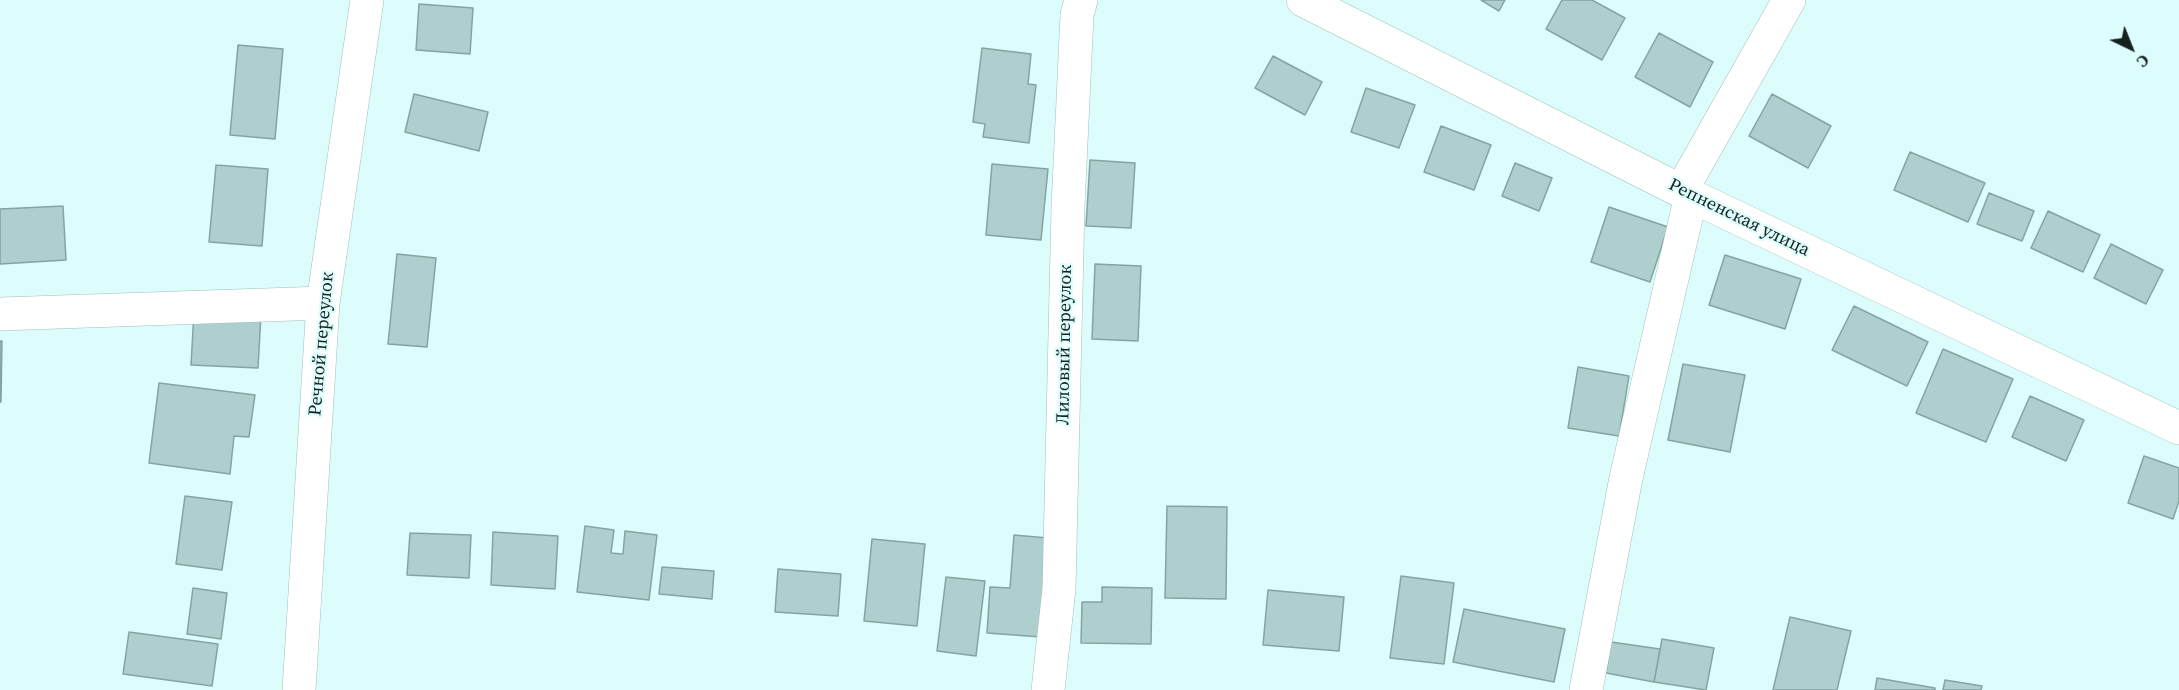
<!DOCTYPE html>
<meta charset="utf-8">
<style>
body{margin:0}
#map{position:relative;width:2179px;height:690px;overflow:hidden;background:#dcfdfc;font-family:"Source Serif 4",serif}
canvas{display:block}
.north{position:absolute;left:2101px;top:18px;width:60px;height:60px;-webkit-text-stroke:4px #dcfdfc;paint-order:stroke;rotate:137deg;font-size:16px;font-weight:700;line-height:24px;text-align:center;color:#152221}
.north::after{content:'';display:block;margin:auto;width:21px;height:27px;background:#152221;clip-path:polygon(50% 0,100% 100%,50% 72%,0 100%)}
</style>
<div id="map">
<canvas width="2179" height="690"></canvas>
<div class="north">С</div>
</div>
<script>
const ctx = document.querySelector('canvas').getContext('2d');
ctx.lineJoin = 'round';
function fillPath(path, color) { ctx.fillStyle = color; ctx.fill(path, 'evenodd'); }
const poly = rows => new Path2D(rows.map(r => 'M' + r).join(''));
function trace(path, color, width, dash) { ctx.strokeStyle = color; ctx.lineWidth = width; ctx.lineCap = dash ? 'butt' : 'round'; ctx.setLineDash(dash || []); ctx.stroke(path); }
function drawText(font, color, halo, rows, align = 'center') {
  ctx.font = font + ' "Source Serif 4",serif'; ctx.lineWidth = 4.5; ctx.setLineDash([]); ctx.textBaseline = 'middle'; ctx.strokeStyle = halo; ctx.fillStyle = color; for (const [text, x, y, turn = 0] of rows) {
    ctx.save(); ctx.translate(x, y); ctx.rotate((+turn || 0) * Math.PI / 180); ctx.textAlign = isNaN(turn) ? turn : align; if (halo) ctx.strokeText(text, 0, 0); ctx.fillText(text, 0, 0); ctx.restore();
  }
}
const building = poly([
 [1481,0,1505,0,1499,11,1481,0],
 [1562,0,1592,0,1625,18,1602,60,1546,29,1562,0],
 [419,4,473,8,470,54,416,50,419,4],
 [1659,33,1713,62,1690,107,1635,77,1659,33],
 [238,45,283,49,275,139,230,135,238,45],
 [982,48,1031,54,1028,84,1036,85,1029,143,983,137,985,124,973,122,982,48],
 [1273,56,1322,82,1305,115,1255,88,1273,56],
 [1366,88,1415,105,1399,148,1351,132,1366,88],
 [414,94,488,112,479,151,405,132,414,94],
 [1772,94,1831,126,1808,168,1749,136,1772,94],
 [1441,126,1491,145,1474,190,1424,172,1441,126],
 [1910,152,1985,183,1968,222,1894,190,1910,152],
 [1090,160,1135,163,1131,228,1086,226,1090,160],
 [1515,163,1552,178,1539,211,1502,196,1515,163],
 [992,164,1048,169,1041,240,986,235,992,164],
 [216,165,268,169,262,246,209,242,216,165],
 [1989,193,2034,211,2022,241,1977,224,1989,193],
 [63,206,66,260,0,264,0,209,63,206],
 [1609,207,1668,227,1650,282,1591,262,1609,207],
 [2048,211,2100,235,2083,272,2031,248,2048,211],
 [2111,244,2163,270,2146,304,2094,278,2111,244],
 [397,254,436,258,427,347,388,344,397,254],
 [1725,255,1801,279,1785,329,1709,305,1725,255],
 [1095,264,1141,266,1138,341,1092,339,1095,264],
 [195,293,262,297,258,368,191,365,195,293],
 [1854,306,1928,342,1907,386,1832,350,1854,306],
 [0,341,2,341,1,402,0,402,0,341],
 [1943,349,2013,379,1986,442,1916,413,1943,349],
 [1683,364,1745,375,1730,452,1668,440,1683,364],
 [1578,367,1629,376,1619,436,1568,428,1578,367],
 [159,383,255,395,249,437,234,436,230,474,149,463,159,383],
 [2030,396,2084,420,2066,461,2012,437,2030,396],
 [2144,456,2179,468,2179,501,2173,519,2128,503,2144,456],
 [185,496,232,502,222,570,176,564,185,496],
 [1167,506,1227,507,1226,599,1165,598,1167,506],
 [585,526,614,530,611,553,623,554,625,531,657,535,649,600,577,592,585,526],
 [493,532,558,536,555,589,491,585,493,532],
 [410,533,471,535,469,578,407,575,410,533],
 [1014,535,1048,538,1041,637,987,633,990,587,1010,588,1014,535],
 [872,539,925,544,917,626,864,621,872,539],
 [662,567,714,571,712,599,659,594,662,567],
 [778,569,841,574,838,616,775,612,778,569],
 [1401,576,1454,583,1444,664,1390,658,1401,576],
 [946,577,985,581,976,656,937,651,946,577],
 [1102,587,1152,588,1151,644,1081,643,1082,602,1102,602,1102,587],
 [193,588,227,593,221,639,187,634,193,588],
 [1268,590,1344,597,1339,651,1263,645,1268,590],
 [1464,609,1565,629,1554,682,1453,662,1464,609],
 [1790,617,1851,631,1837,690,1773,690,1790,617],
 [129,632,218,644,212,686,123,674,129,632],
 [1662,639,1714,648,1706,690,1654,682,1662,639],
 [1611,642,1660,649,1654,682,1606,673,1611,642],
 [1877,678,1935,688,1935,690,1875,690,1877,678],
 [1945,680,1982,686,1981,690,1943,690,1945,680]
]);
fillPath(building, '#aecfcd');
trace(building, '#84a4a2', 1.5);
const minor = poly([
 [1303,0,1681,191,2179,428],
 [1681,191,1789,0],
 [0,314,323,303],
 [299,690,323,303,367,0],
 [1048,690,1059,589,1068,207,1077,15,1081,0],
 [1586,690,1626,478,1691,196]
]);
trace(minor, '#9fc0be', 34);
trace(minor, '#fff', 33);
drawText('18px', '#152221', '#dcfdfc', [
 ["Репненская улица",1739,218,26],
 ["Речной переулок",322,344,-85],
 ["Лиловый переулок",1065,345,-89]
]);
</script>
